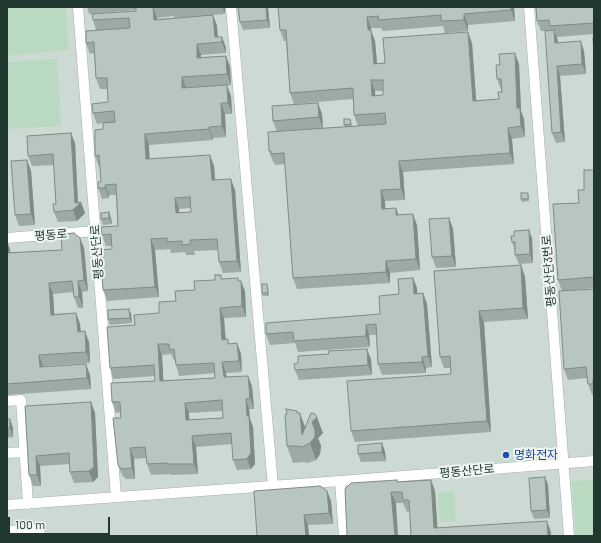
<!DOCTYPE html>
<meta charset="utf-8">
<style>
body{margin:0}
#map{position:relative;width:601px;height:543px;overflow:hidden;background:#dfe9e4;font-family:Barlow,sans-serif}
canvas{display:block}
.frame{position:absolute;inset:0;border:8px solid #213831;pointer-events:none}
.scale{position:absolute;left:8px;top:517px;width:102px;height:18px;box-sizing:border-box;border:2px solid #213831;border-top:0;padding-left:5px;font-size:12px;line-height:14px;white-space:nowrap;color:#213831;-webkit-text-stroke:3px #eff6f2;paint-order:stroke}
</style>
<div id="map">
<canvas width="601" height="543"></canvas>
<div class="frame"></div>
<div class="scale">100 m</div>
</div>
<script>
const ctx = document.querySelector('canvas').getContext('2d');
ctx.lineJoin = 'round';
function fillPath(path, color) { ctx.fillStyle = color; ctx.fill(path, 'evenodd'); }
const poly = rows => new Path2D(rows.map(r => 'M' + r).join(''));
function trace(path, color, width, dash) { ctx.strokeStyle = color; ctx.lineWidth = width; ctx.lineCap = dash ? 'butt' : 'round'; ctx.setLineDash(dash || []); ctx.stroke(path); }
function drawText(font, color, halo, rows, align = 'center') {
  ctx.font = font + ' Barlow,"Noto Sans KR",sans-serif'; ctx.lineWidth = 4; ctx.setLineDash([]); ctx.textBaseline = 'middle'; ctx.strokeStyle = halo; ctx.fillStyle = color; for (const [text, x, y, turn = 0] of rows) {
    ctx.save(); ctx.translate(x, y); ctx.rotate((+turn || 0) * Math.PI / 180); ctx.textAlign = isNaN(turn) ? turn : align; if (halo) ctx.strokeText(text, 0, 0); ctx.fillText(text, 0, 0); ctx.restore();
  }
}
fillPath(poly([
 [66,7,594,7,594,536,7,536,7,56,69,50]
]), '#cdd9d3');
fillPath(poly([
 [7,7,66,7,69,50,7,56],
 [57,59,61,126,7,129,7,62],
 [594,480,594,536,576,536,572,481],
 [454,492,456,521,440,522,438,493]
]), '#b9d9c0');
const minor = poly([
 [78,7,116,497],
 [231,7,273,486],
 [529,7,569,536],
 [7,238,95,231],
 [7,401,21,400,28,504],
 [7,453,24,452],
 [340,481,344,536],
 [7,505,340,481,594,461],
 [7,531,39,529,40,536]
]);
trace(minor, '#a2b0ab', 11);
trace(minor, '#fff', 10);
fillPath(poly([
 [87,7,225,7,225,14,174,18,174,16,157,18,157,19,213,15,217,26,218,37,222,37,226,48,226,53,201,55,201,57,226,56,230,67,231,85,186,88,231,96,232,114,225,114,226,137,213,138,213,140,149,145,149,153,150,159,214,166,215,180,235,190,241,272,223,273,219,262,218,250,194,251,195,255,186,255,185,252,171,253,170,249,155,250,159,297,107,301,103,290,112,249,112,246,106,246,102,235,118,226,116,195,109,195,109,198,102,199,98,188,101,182,100,166,99,167,95,156,103,129,103,123,97,124,93,113,108,102,108,89,100,89,96,78,94,53,90,54,86,43,96,30,93,20,136,11,136,10,89,14],
 [191,208,191,212,179,212,179,209],
 [238,7,268,7,270,28,243,30,240,22],
 [278,7,514,7,515,21,468,25,468,31,445,33,443,26,383,31,381,28,371,28,371,30,375,41,377,64,385,63,472,43,476,101,499,99,502,92,497,79,519,64,521,111,524,119,525,137,512,139,514,164,403,172,405,200,385,201,385,208,417,225,420,270,390,273,390,283,297,289,293,278,285,164,275,165,274,162,273,162,269,151,277,132,273,121,322,114,323,128,345,127,344,125,350,119,352,126,358,126,354,115,353,99,294,104,290,93,286,41,284,41,280,30],
 [375,91,383,91,383,95,375,96],
 [594,7,594,34,557,37,558,43,584,51,586,74,560,76,565,142,556,143,552,133,551,31,541,31,537,21],
 [75,143,78,203,85,213,77,221,58,222,54,212,56,204,54,165,32,166,28,156],
 [27,160,31,171,35,225,19,226,15,215],
 [594,170,594,288,562,291,558,280,579,203,584,190],
 [529,195,529,201,522,202,521,199],
 [111,218,112,224,103,225,101,219],
 [449,218,453,229,456,267,436,268,432,257],
 [80,238,84,248,88,291,82,292,83,308,78,308,74,297,73,292,53,294,54,314,76,313,80,324,81,331,89,342,90,363,43,366,43,367,90,375,91,389,7,395,7,242,10,249,10,253,62,250],
 [532,238,533,263,519,264,515,255,515,251,512,242],
 [521,265,525,277,528,319,484,322,491,432,355,442,351,431,451,374,450,368,444,368,440,357,434,271],
 [413,278,417,288,417,293,423,293,427,304,432,367,426,368,426,373,382,375,378,364,376,335,369,335,370,347,298,352,295,343,270,345,266,334,380,314,399,294],
 [222,279,239,281,245,291,246,317,224,318,226,340,230,344,237,343,241,354,242,372,226,373,227,377,252,386,254,409,249,409,250,419,253,427,255,464,251,469,237,470,233,460,232,444,196,447,198,474,171,475,171,474,151,475,147,464,146,458,134,459,135,479,126,479,122,475,118,465,121,418,121,412,116,413,112,402,155,381,155,376,113,379,110,368,135,325,159,313,176,301,195,290],
 [171,354,174,360,175,360,176,365,179,376,215,373,215,378,163,381,162,355],
 [223,411,223,418,189,420,189,413],
 [267,284,268,287,269,296,263,296,262,293],
 [594,289,594,395,592,395,588,384,587,378,568,380,564,369],
 [129,309,131,314,132,323,110,325,108,319],
 [371,359,372,375,299,380,295,370],
 [25,406,95,413,98,477,93,482,74,483,70,472,70,464,40,466,41,486,33,486,29,475],
 [297,411,305,426,323,433,318,438,321,446,320,454,316,460,308,463,303,462,293,463,287,446],
 [7,419,10,419,13,428,13,437,7,438],
 [382,443,385,452,386,461,361,462,358,454],
 [545,477,548,485,550,518,534,519,531,511],
 [397,480,397,482,431,480,435,491,437,528,551,532,551,536,411,536,410,511,407,512,403,503,396,503,347,536],
 [327,491,331,501,333,524,308,525,309,536,257,536]
]), '#9daaa5');
fillPath(poly([
 [153,7,157,18,158,31,154,20],
 [222,7,225,7,225,14],
 [266,7,268,7,270,28,267,20],
 [511,7,514,7,515,21,511,10],
 [464,14,468,25,468,31,464,20],
 [213,15,217,26,218,42,215,37],
 [367,17,371,28,372,41,368,30],
 [371,30,375,41,378,75,374,64],
 [554,30,558,41,559,53,555,43],
 [468,32,472,43,477,112,473,101],
 [222,37,226,48,226,53,222,42],
 [581,41,584,51,586,74,582,64],
 [197,44,201,55,201,69,197,58],
 [515,53,519,64,521,111,524,119,525,137,521,126,517,108],
 [226,56,230,67,231,85,227,74],
 [557,66,560,76,565,142,561,132],
 [182,77,186,88,182,88],
 [371,80,375,91,376,107,372,96],
 [227,85,231,96,232,114,228,103],
 [221,103,225,114,226,137,222,126],
 [318,103,322,114,323,129,319,117],
 [209,127,213,138,213,140,209,129],
 [508,128,512,139,514,164,510,153],
 [71,133,75,143,78,205,81,202,85,213,77,221,73,210,75,203],
 [145,134,149,145,150,170,146,159],
 [210,155,214,166,216,191,212,180],
 [27,160,31,171,35,225,31,214],
 [399,161,403,172,405,200,401,189],
 [231,179,235,190,241,272,237,261],
 [105,185,109,195,109,198,105,188],
 [381,190,385,201,386,220,382,209],
 [175,198,179,209,180,224,176,213],
 [396,208,400,219,396,215],
 [109,212,111,218,112,224,109,218],
 [413,214,417,225,420,270,416,259],
 [449,218,453,229,456,267,452,256],
 [529,230,532,238,533,263,530,254],
 [80,238,84,248,88,291,84,280],
 [151,239,155,250,159,297,155,287],
 [7,242,10,249,11,264,7,254],
 [386,261,390,273,390,283,386,272],
 [521,265,525,277,528,319,523,308],
 [238,278,241,288,241,281,245,291,246,317,242,306],
 [413,278,417,288,418,304,414,294],
 [78,281,82,292,83,308,79,297],
 [49,283,53,294,55,326,51,315],
 [423,293,427,304,432,367,428,356],
 [220,308,224,318,226,350,222,340],
 [129,309,131,314,132,323,130,318],
 [479,311,484,322,491,432,487,421],
 [76,313,80,324,81,342,78,332],
 [366,325,369,335,370,347,366,336],
 [85,331,89,342,90,363,86,352],
 [237,343,241,354,242,372,239,361],
 [158,344,162,355,164,392,160,381],
 [367,349,371,359,372,375,368,365],
 [39,355,43,366,44,378,40,367],
 [422,357,426,368,426,373,422,362],
 [222,362,226,373,227,388,224,377],
 [86,364,90,375,91,389,87,378],
 [248,376,252,386,254,409,250,398],
 [246,399,249,409,250,419,253,427,255,464,251,469,247,459,247,416],
 [91,402,95,413,98,477,93,482,89,471],
 [185,403,189,413,190,431,186,420],
 [297,411,301,421,300,413,306,430,302,435],
 [317,417,323,433,318,438,321,446,320,454,316,460,310,443,312,422],
 [10,419,13,428,13,437,10,428],
 [192,436,196,447,198,474,194,464],
 [382,443,385,452,386,461,382,452],
 [130,448,134,459,135,479,132,468],
 [36,456,40,466,41,486,37,475],
 [545,477,548,485,550,518,547,510],
 [431,480,435,491,438,536,434,528],
 [327,491,331,501,333,524,329,513],
 [391,492,396,503,398,536,395,536],
 [304,515,308,525,309,536,306,536],
 [547,521,551,532,551,536,548,536]
]), '#808b86');
const building = poly([
 [136,7,153,7,154,20,213,15,215,37,222,37,222,42,197,44,197,58,226,56,227,74,182,77,182,88,227,85,228,103,221,103,222,126,209,127,209,129,145,134,145,142,146,159,210,155,212,180,231,179,237,261,219,262,217,239,190,240,191,244,182,245,182,241,167,242,167,238,151,239,155,287,103,290,100,250,112,249,111,234,102,235,101,227,118,226,116,184,105,185,105,188,98,188,98,182,101,182,99,155,95,156,95,130,103,129,103,123,115,122,114,111,93,113,92,104,108,102,107,78,96,78,94,42,86,43,86,31,130,28,129,18,93,20,92,14,136,11,136,7],
 [190,197,191,212,176,213,175,198,190,197],
 [238,7,266,7,267,20,240,22,238,7],
 [278,7,511,7,511,10,464,14,464,20,441,21,441,15,379,20,378,16,367,17,368,30,371,30,374,64,385,63,383,38,468,32,473,101,499,99,498,92,502,92,501,79,497,79,496,65,500,65,499,54,515,53,517,108,520,108,521,126,508,128,510,153,399,161,401,189,381,190,382,209,396,208,396,215,413,214,416,259,386,261,386,272,293,278,284,153,271,154,271,151,269,151,268,132,386,124,385,113,354,115,353,88,290,93,286,30,280,30,278,7],
 [371,80,383,80,383,95,372,96,371,80],
 [536,7,594,7,594,23,550,26,549,20,537,21,536,7],
 [554,30,555,43,581,41,582,64,557,66,561,132,552,133,545,31,554,30],
 [593,38,594,38,594,55,593,38],
 [318,103,319,117,273,121,272,106,318,103],
 [344,119,350,119,351,124,344,125,344,119],
 [71,133,75,203,81,202,73,210,54,212,53,204,56,204,53,154,28,156,27,136,71,133],
 [27,160,31,214,15,215,11,161,27,160],
 [584,170,594,170,594,277,558,280,553,204,579,203,578,190,584,190,584,170],
 [521,193,528,193,528,199,521,199,521,193],
 [109,212,109,218,101,219,101,213,109,212],
 [449,218,452,256,432,257,429,219,449,218],
 [529,230,530,254,515,255,515,242,512,242,511,236,514,236,514,231,529,230],
 [74,233,80,238,84,280,78,281,79,297,74,297,72,281,49,283,51,315,76,313,78,332,85,331,86,352,39,355,40,367,86,364,87,378,7,384,7,253,62,250,61,234,74,233],
 [521,265,523,308,479,311,487,421,351,431,347,381,451,374,450,356,440,357,434,271,521,265],
 [215,275,221,275,221,279,238,278,238,281,241,281,242,306,220,308,222,340,228,339,228,344,237,343,239,361,222,362,224,377,248,376,250,398,246,399,247,416,249,416,251,453,247,459,233,460,231,433,192,436,194,464,167,464,167,463,147,464,145,447,130,448,132,468,122,469,118,465,113,418,121,418,120,402,112,402,111,383,155,381,154,365,110,368,107,327,135,325,134,315,159,313,159,302,176,301,175,291,195,290,194,281,215,280,215,275],
 [158,344,169,344,170,350,174,349,176,365,214,363,215,378,160,381,158,344],
 [222,400,223,418,186,420,185,403,222,400],
 [413,278,414,294,423,293,428,356,422,357,422,362,378,364,376,324,366,325,366,336,294,341,293,332,266,334,266,323,380,314,379,296,399,294,398,279,413,278],
 [262,284,267,284,268,293,262,293,262,284],
 [594,289,594,379,593,379,593,384,588,384,586,367,564,369,559,291,594,289],
 [129,309,130,318,108,319,108,310,129,309],
 [367,349,368,365,295,370,294,364,298,363,298,356,329,354,328,351,367,349],
 [91,402,94,467,89,471,70,472,69,453,36,456,37,475,29,475,25,406,91,402],
 [286,409,297,411,297,413,300,413,302,435,311,413,315,414,317,417,312,422,315,430,315,437,310,443,302,447,297,446,287,446,285,415,287,414,286,409],
 [7,419,10,419,10,428,7,428,7,419],
 [382,443,382,452,358,454,358,445,382,443],
 [545,477,547,510,531,511,529,478,545,477],
 [397,480,397,482,431,480,434,528,547,521,548,536,411,536,409,500,403,500,402,492,391,492,395,536,347,536,345,489,351,483,397,480],
 [320,486,327,491,329,513,304,515,306,536,257,536,254,491,320,486]
]);
fillPath(building, '#b7c6c0');
trace(building, '#808b86', 1);
for (const [x, y, r, color] of [
 [506,455,4,"#1a4fb4"]
]) { const dot = new Path2D(); dot.arc(x, y, r, 0, 2 * Math.PI); ctx.fillStyle = color; ctx.fill(dot); trace(dot, '#eff6f2', 1.5); }
drawText('12px', '#213831', '#eff6f2', [
 ["평동로",51,235,-4],
 ["평동산단로",97,252,-94],
 ["평동산단3번로",549,271,-94],
 ["평동산단로",467,471,-5]
]);
drawText('12px', '#164399', '#eff6f2', [
 ["명화전자",514,455]
], 'left');
</script>
